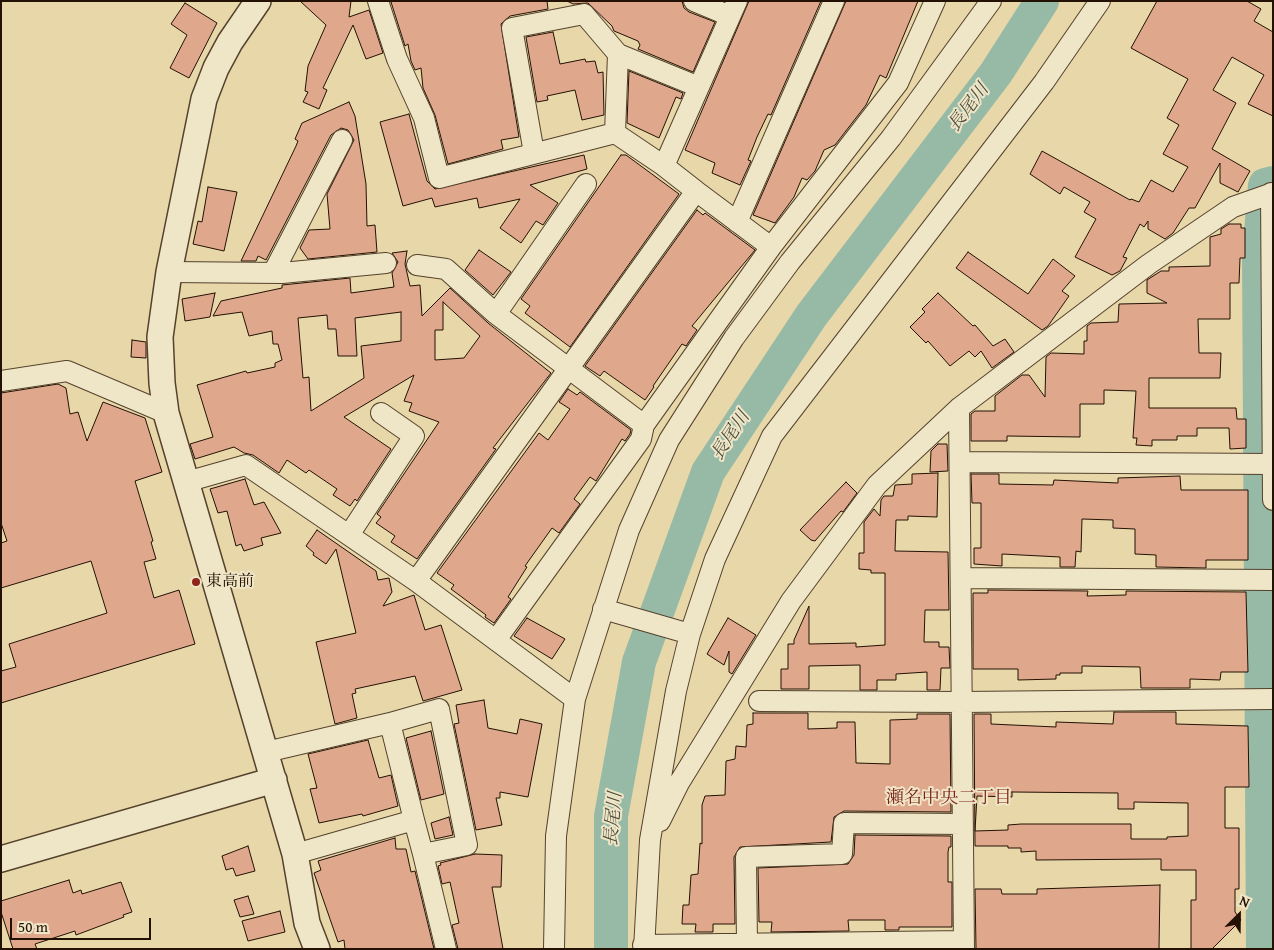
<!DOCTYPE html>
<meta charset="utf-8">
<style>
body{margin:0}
#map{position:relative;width:1274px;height:950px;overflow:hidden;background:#e7d7a9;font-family:"Gentium Book Plus",serif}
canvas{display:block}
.frame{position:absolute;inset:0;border:2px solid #231103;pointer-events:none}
.north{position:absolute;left:1214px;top:890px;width:50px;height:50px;-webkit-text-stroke:4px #efe5c7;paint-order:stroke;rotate:23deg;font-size:14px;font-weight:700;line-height:20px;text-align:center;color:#231103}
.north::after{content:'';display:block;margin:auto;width:18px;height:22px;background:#231103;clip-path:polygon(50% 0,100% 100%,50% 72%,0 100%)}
.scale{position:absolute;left:10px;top:918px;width:141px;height:22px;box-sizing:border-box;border:2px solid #231103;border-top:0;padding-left:6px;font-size:15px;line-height:18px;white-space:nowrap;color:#231103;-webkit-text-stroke:4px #efe5c7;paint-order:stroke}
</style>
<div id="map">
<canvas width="1274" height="950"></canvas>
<div class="frame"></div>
<div class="north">N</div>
<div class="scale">50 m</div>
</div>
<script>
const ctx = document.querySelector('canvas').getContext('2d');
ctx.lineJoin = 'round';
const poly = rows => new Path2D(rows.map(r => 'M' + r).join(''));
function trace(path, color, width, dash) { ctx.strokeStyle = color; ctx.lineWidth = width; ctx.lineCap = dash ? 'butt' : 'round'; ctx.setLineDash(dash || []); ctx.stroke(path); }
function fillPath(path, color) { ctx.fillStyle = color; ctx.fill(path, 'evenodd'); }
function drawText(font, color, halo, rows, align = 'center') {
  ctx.font = font + ' "Gentium Book Plus","Noto Serif JP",serif'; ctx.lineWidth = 4; ctx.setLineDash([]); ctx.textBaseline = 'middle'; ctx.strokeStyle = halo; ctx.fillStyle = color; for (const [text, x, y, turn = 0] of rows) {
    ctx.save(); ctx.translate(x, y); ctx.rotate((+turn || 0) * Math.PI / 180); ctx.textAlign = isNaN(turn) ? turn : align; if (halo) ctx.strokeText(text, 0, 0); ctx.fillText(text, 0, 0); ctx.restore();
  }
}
trace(poly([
 [611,949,611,816,639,662,708,472,811,316,996,73,1042,1],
 [1263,949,1259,256,1265,185,1273,183]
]), '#97baa7', 34);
const building = poly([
 [300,1,351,1,349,17,369,10,383,53,366,59,353,25,323,88,327,90,319,109,303,102,308,92,305,91,308,66,326,25,300,1],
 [394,1,547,1,548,9,510,16,501,24,519,137,501,140,503,149,448,164,435,115,423,88,421,68,415,70,411,61,408,44,405,46,391,2,394,1],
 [567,1,682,1,684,8,689,12,715,22,693,72,638,49,640,45,638,41,614,31,612,26,588,3,573,4,567,1],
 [749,1,821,1,771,115,768,114,757,137,748,160,751,161,740,185,712,173,715,163,685,150,749,1],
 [846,1,918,1,886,78,880,75,866,105,835,145,824,150,815,171,807,180,802,178,794,197,775,223,753,215,846,1],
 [1157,1,1247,1,1261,9,1254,21,1273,32,1273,116,1248,104,1264,75,1232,57,1213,90,1236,103,1212,149,1250,171,1238,192,1220,183,1220,163,1195,208,1189,208,1173,233,1165,239,1148,229,1148,221,1144,227,1140,224,1123,257,1127,258,1120,271,1112,275,1075,257,1096,219,1084,212,1090,202,1064,187,1060,194,1030,174,1042,151,1130,200,1131,199,1139,202,1151,180,1173,192,1188,167,1163,154,1179,125,1167,118,1188,79,1131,48,1157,1],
 [185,3,217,23,189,78,170,68,187,35,171,24,185,3],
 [553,32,560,64,585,59,586,62,595,61,598,73,603,72,604,115,582,120,575,90,547,96,548,100,537,102,526,37,553,32],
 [629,71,683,93,681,99,676,97,659,138,627,123,629,71],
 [349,102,355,116,366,184,367,226,375,225,377,252,308,259,300,248,309,230,330,229,327,194,354,140,348,130,341,128,331,135,266,260,258,256,256,261,241,261,296,146,298,141,295,139,302,123,349,102],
 [409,114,427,181,435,189,584,155,587,169,530,185,558,203,543,225,536,221,521,243,500,228,520,199,479,208,477,198,435,207,432,198,403,206,380,122,409,114],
 [621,155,626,155,679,194,570,347,525,313,530,306,521,299,621,155],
 [208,187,237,192,224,251,193,244,198,221,202,222,208,187],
 [697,210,703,215,705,213,755,250,692,326,697,330,686,346,682,344,653,386,654,387,645,400,604,371,600,376,585,366,697,210],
 [1229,224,1241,224,1241,228,1245,228,1245,258,1240,258,1239,283,1230,283,1230,319,1198,319,1199,353,1221,353,1220,378,1149,378,1149,408,1236,408,1237,419,1246,419,1246,448,1230,449,1229,428,1197,428,1197,436,1177,436,1177,440,1152,440,1152,446,1136,445,1137,438,1133,438,1136,391,1104,390,1104,404,1080,404,1080,437,1007,436,1007,441,971,441,971,414,975,411,995,411,995,396,1022,375,1029,375,1045,397,1046,357,1051,353,1084,354,1084,341,1087,341,1087,326,1091,323,1118,322,1119,304,1167,303,1147,293,1147,280,1161,271,1169,271,1169,267,1210,266,1210,237,1221,234,1221,229,1229,224],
 [479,250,511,272,493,295,465,270,479,250],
 [407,251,405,264,410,286,420,285,422,316,450,288,488,323,551,373,493,448,496,449,417,559,391,542,395,536,376,523,381,517,377,514,439,422,409,411,412,403,404,401,414,375,344,417,391,449,357,501,355,499,350,506,333,495,337,489,309,470,306,473,287,460,279,473,253,455,244,453,234,447,195,459,190,444,213,437,197,385,246,371,247,373,275,367,275,363,282,360,278,344,273,344,272,331,249,336,242,312,213,316,221,301,282,288,282,285,350,278,351,293,394,287,392,273,398,262,392,253,407,251],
 [443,302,480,336,464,358,435,360,435,330,443,330,443,302],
 [401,312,401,341,361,346,364,378,311,411,309,377,303,378,298,318,327,315,328,329,336,329,338,356,357,356,355,318,401,312],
 [968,252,1028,294,1053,259,1075,276,1062,291,1069,296,1048,326,1042,330,956,268,968,252],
 [215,293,210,317,185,321,182,299,215,293],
 [938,293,973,326,975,325,993,346,1005,339,1014,352,992,368,981,351,975,357,969,351,950,366,928,341,926,343,910,327,925,312,922,309,938,293],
 [132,340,146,342,146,358,131,357,132,340],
 [58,384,66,388,70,414,78,412,87,441,103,402,145,418,162,472,135,481,153,541,151,542,156,559,144,562,154,598,179,590,195,644,1,703,1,671,16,667,9,644,107,613,91,561,1,588,1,543,7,541,1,523,1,393,58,384],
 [568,389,577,395,580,392,631,430,630,434,625,441,622,439,596,481,590,477,574,499,580,504,559,533,552,528,525,566,527,567,508,597,511,599,494,623,485,617,486,615,451,589,454,585,437,573,539,433,548,440,570,409,559,402,568,389],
 [938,444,947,444,948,471,930,472,931,451,938,444],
 [938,473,937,517,908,516,908,520,896,520,895,551,948,552,949,610,925,610,924,642,939,642,939,647,949,647,950,668,941,668,940,690,927,690,927,672,896,674,896,680,877,680,877,690,860,690,860,665,809,666,809,689,781,689,781,669,788,669,788,644,794,644,794,640,809,606,809,644,856,643,856,647,885,645,885,573,871,573,871,570,859,569,859,553,864,553,864,522,874,509,880,516,881,500,884,496,893,496,895,485,912,484,912,474,938,473],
 [971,474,999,474,999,484,1053,485,1054,480,1118,483,1118,478,1180,476,1181,490,1248,490,1248,560,1206,560,1206,568,1156,567,1156,555,1135,554,1135,529,1113,528,1113,520,1082,519,1081,552,1076,551,1075,567,1060,567,1060,557,1002,554,1002,566,974,564,974,548,981,548,981,503,972,503,971,474],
 [245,479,254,505,264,502,281,533,261,538,263,545,244,551,241,544,236,546,227,511,218,513,210,489,245,479],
 [846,482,857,493,843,512,841,511,815,541,811,540,800,530,846,482],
 [317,530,376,571,378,580,389,578,392,592,383,606,414,595,425,630,441,625,462,690,423,701,415,676,355,689,356,693,352,694,357,718,335,724,316,642,356,633,336,549,326,564,313,555,314,553,306,546,317,530],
 [988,590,1088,591,1087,596,1126,595,1126,591,1246,592,1248,672,1221,672,1220,680,1190,679,1190,688,1141,688,1140,667,1082,666,1082,673,1060,673,1060,675,1056,675,1056,679,1018,680,1018,669,973,669,973,593,988,593,988,590],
 [527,618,565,639,552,659,514,636,527,618],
 [728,618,756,635,732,674,729,672,729,651,724,665,707,654,728,618],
 [484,700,488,728,517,734,520,719,542,724,528,797,500,792,500,798,496,798,502,825,476,830,454,724,459,723,456,705,484,700],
 [1114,712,1176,712,1176,724,1248,726,1249,787,1225,787,1225,828,1239,828,1239,889,1235,889,1235,912,1241,920,1212,949,1191,949,1191,900,1196,900,1196,870,1161,870,1161,859,1036,860,1036,851,1021,852,1021,848,1008,848,1008,846,975,846,974,714,991,714,991,724,1056,727,1056,722,1113,724,1114,712],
 [1012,792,1118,793,1118,809,1134,809,1134,802,1188,803,1188,836,1167,837,1167,839,1131,839,1131,824,1021,824,1008,825,1008,830,975,831,977,796,1012,797,1012,792],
 [753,713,808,713,808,729,837,728,837,722,855,722,856,763,890,764,890,720,917,719,917,714,950,714,951,812,844,811,834,817,831,842,740,847,734,857,735,924,713,924,713,932,695,932,696,924,682,924,683,905,689,905,691,875,698,874,700,843,702,844,702,805,705,796,725,795,726,761,735,759,736,746,746,747,747,725,753,724,753,713],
 [431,731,444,794,421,800,406,738,431,731],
 [368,740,379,778,391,775,398,806,363,816,362,814,319,823,310,789,317,788,308,754,368,740],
 [449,817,453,835,435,839,431,823,449,817],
 [855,835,951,836,951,847,949,847,948,852,948,882,952,882,952,927,899,927,899,930,885,930,885,920,848,920,849,931,771,932,772,922,759,922,758,868,848,864,854,855,855,835],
 [395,838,396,849,406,849,411,872,415,871,434,949,345,949,344,940,338,942,314,873,321,870,318,861,395,838],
 [248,846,255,871,236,876,233,868,226,870,222,856,248,846],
 [475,854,502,855,501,887,492,887,503,949,458,949,452,925,459,923,450,882,442,884,438,866,441,865,440,863,475,854],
 [69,880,73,893,81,890,82,894,121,882,132,912,123,915,124,917,76,935,75,931,35,944,37,949,13,949,1,912,1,901,69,880],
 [1160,885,1159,949,976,949,975,889,1001,889,1002,894,1037,894,1037,889,1160,885],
 [248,896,254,914,240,917,234,900,248,896],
 [280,911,285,932,248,941,242,921,280,911]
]);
fillPath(building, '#dfa78c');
trace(building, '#231103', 1);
const minor = poly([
 [378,1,397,59,424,118,439,178,615,133,664,166],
 [694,1,730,16],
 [618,54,699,87],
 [534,153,512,28,584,14,618,54,615,133],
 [696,191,771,247],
 [1271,193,1273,500],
 [737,222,834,1],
 [417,265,446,269,496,314,644,425],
 [169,272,282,273,386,263],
 [273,273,342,140],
 [496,314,586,184],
 [1,381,67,371,166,413],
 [959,408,964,949],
 [960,462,1272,464],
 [186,482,246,465,416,581,575,699],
 [349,535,414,436,381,413],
 [961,578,1273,580],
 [416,581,696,191,664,166,737,1],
 [603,609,690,634],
 [496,640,641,439,644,425,771,247,898,83,935,1],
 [759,701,962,702,1273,699],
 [266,752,390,723],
 [660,821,679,783,791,601,877,485,959,408,1149,264,1233,207,1273,193],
 [295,854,414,820],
 [423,854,467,845,439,709,390,723,414,820,423,854,446,949],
 [747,944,746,857,842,854,844,823,963,824],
 [643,945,964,941],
 [554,949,556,836,575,699,629,530,669,440,734,338,790,262,891,138,991,1],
 [644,949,650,840,676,691,690,634,715,559,772,436,1044,82,1100,1]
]);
const tertiary = poly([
 [258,1,230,42,216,68,204,99,169,272,160,337,162,383,166,413,295,854,307,923,317,949],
 [1,859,274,780]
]);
trace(minor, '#54422c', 22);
trace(tertiary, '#54422c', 28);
trace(minor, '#efe5c7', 20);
trace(tertiary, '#efe5c7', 25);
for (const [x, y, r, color] of [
 [196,582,5,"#8f2418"]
]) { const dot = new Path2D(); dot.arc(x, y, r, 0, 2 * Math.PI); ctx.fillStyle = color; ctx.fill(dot); trace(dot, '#efe5c7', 2); }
drawText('16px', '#231103', '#efe5c7', [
 ["東高前",206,582]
], 'left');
drawText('italic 18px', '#4c4c3c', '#efe5c7', [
 ["長尾川",969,108,-53],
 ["長尾川",731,436,-57],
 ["長尾川",614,819,-85]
]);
drawText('18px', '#7a1f14', '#efe5c7', [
 ["瀬名中央二丁目",949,798]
]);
</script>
